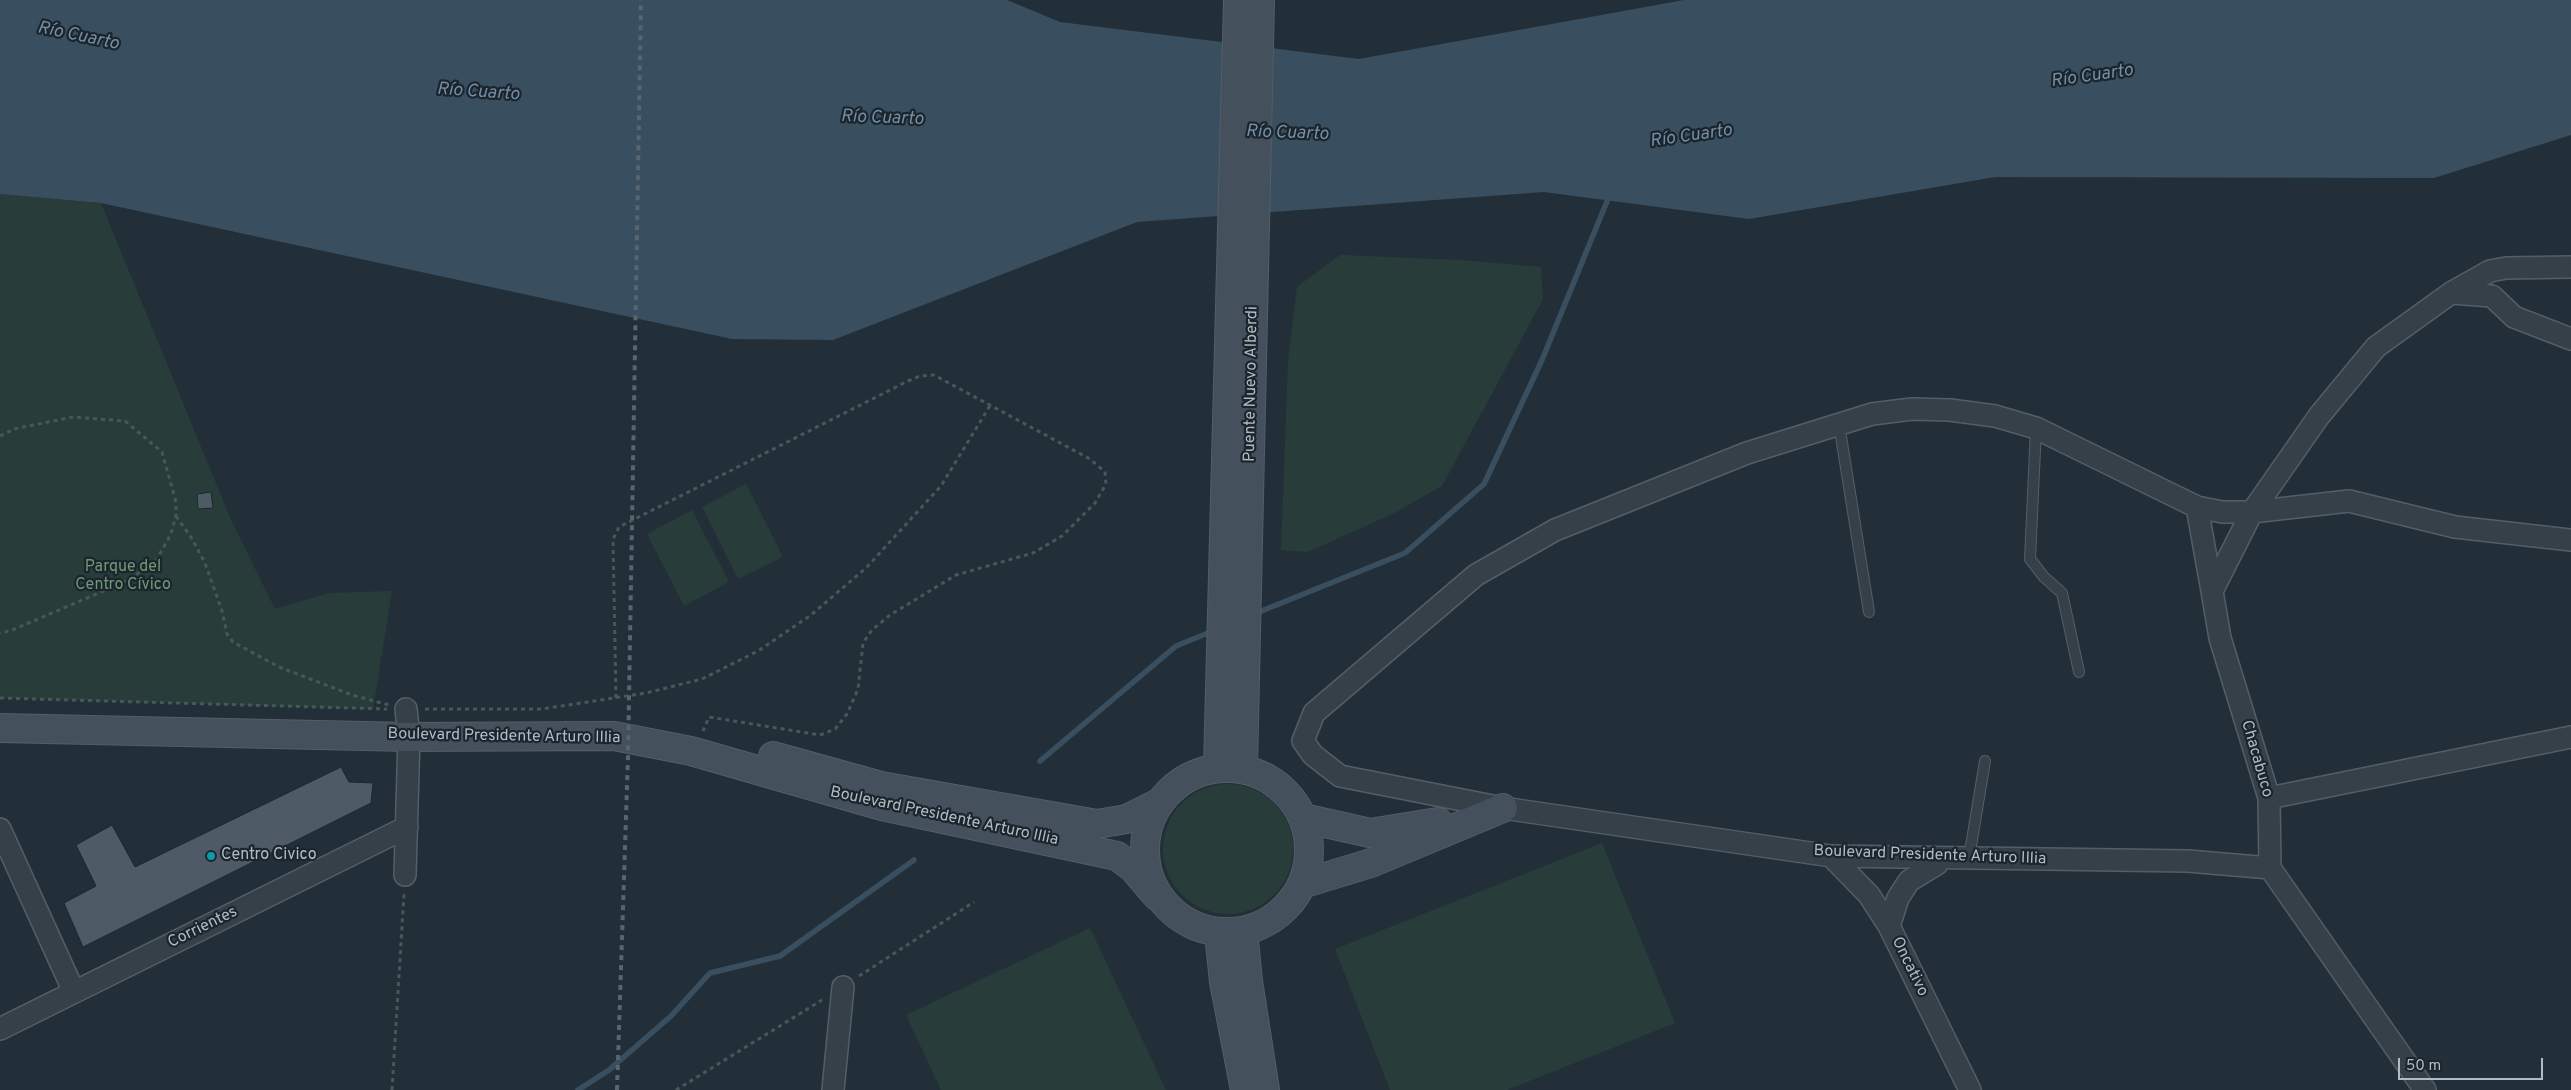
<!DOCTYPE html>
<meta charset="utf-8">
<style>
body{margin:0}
#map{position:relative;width:2571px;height:1090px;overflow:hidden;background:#232f38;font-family:Overpass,sans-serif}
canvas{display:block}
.scale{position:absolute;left:2398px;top:1058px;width:145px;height:22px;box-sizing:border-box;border:2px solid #b1bbc4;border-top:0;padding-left:6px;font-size:15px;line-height:18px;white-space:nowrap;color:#b1bbc4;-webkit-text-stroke:4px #1c252d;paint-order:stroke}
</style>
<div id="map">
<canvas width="2571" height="1090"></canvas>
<div class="scale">50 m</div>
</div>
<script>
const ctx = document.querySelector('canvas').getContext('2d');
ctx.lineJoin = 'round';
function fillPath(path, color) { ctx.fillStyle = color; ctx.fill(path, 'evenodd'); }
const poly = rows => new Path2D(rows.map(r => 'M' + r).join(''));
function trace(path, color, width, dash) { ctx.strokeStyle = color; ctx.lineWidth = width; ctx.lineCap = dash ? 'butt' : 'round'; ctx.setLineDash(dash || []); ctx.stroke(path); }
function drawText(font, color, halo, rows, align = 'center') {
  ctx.font = font + ' Overpass,sans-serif'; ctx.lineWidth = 4.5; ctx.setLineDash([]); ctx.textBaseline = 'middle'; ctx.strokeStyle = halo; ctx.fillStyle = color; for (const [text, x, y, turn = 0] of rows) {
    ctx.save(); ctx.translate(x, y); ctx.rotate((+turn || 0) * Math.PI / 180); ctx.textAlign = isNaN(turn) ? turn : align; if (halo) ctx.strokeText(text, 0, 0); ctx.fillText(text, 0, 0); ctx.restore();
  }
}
fillPath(poly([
 [0,194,101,203,231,520,275,609,329,593,392,591,373,709,0,698],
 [1340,255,1461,260,1541,267,1543,299,1442,486,1394,513,1308,552,1281,550,1288,362,1297,287],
 [746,484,783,557,738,579,702,507],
 [692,510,729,582,684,606,647,534],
 '1163 849a65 65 0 1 1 130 0a65 65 0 1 1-130 0Z',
 [1602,843,1675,1023,1507,1090,1390,1090,1335,949],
 [1090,928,1166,1090,941,1090,906,1015]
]), '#283d3a');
fillPath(poly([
 [0,0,1007,0,1060,22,1359,59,1684,0,2571,0,2571,135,2434,178,1995,177,1749,219,1544,192,1137,222,833,340,732,339,101,203,0,194]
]), '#394f60');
trace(poly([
 [1254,614,1405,553,1484,484,1542,360,1610,194],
 [1040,761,1176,646,1213,631],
 [578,1090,609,1070,671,1016,710,973,780,956,914,860]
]), '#394f60', 5.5);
const building = poly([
 [211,492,213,508,198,509,197,494,211,492],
 [341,767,349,782,373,783,371,803,83,947,64,903,96,886,76,845,112,825,135,867,341,767]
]);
fillPath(building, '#4e5b66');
trace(building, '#1d272f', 1);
const lane = poly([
 [1839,424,1869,612],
 [2036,428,2030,559,2044,577,2062,593,2079,672],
 [1969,858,1985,761]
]);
const street = poly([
 [2451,293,2492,296,2514,317,2571,339],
 [2197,507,2212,591],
 [2269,798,2571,737],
 [0,829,74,992],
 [1831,856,1869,895,1889,926,1970,1090],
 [2270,868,2188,861,1831,856,1503,808,1340,776,1313,755,1303,741,1314,713,1476,575,1555,530,1747,453,1872,414,1912,409,1950,410,1995,416,2036,428,2197,507,2222,512,2252,512,2319,416,2376,347,2451,293,2490,271,2506,268,2571,267],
 [405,875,409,737,406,709],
 [1889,926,1898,898,1909,881,1937,864],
 [0,1029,407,827],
 [833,1090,843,987],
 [2425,1090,2270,868,2269,798,2220,638,2212,591,2252,512,2349,501,2455,527,2571,540]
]);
const secondary = poly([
 [0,728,409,737,614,736,691,751,882,806,1117,856,1133,868,1157,896],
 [773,756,881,786,1097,824,1127,819,1157,804],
 [1218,767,1238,0],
 '1145 850a82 82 0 1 1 164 0a82 82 0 1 1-164 0Z',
 [1243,768,1260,0],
 [1303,818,1370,833,1438,822],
 [1302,884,1371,863,1503,808],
 [1243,931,1248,981,1265,1090],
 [1219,933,1224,982,1245,1090]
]);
trace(lane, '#545e66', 12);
trace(street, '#545e66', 24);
trace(secondary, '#545e66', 30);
trace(poly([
 [0,436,14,429,73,417,125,421,162,452,176,502,176,515,171,534,154,564,122,583,10,631,0,633],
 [176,516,191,537,205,563,222,611,227,634,233,642,279,667,352,695,389,705],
 [0,698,387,709],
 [616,698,613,539,619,527,908,381,920,376,934,375,1090,459,1105,472,1106,484,1095,503,1062,536,1033,553,956,575,890,615,872,630,863,643,858,689,847,714,835,729,820,735,709,717,703,731],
 [425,709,542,709,646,693,702,679,758,651,811,615,866,568,941,486,991,404],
 [859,976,974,902],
 [392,1090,404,894],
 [676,1090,822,1000]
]), '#465959', 3, [4, 4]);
trace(lane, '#364048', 10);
trace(street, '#364048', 21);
trace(secondary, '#44505b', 28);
trace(poly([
 [617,1090,628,756,641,0]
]), '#58656f', 4, [5, 5]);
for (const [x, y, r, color] of [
 [211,856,5,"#0f9aa8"]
]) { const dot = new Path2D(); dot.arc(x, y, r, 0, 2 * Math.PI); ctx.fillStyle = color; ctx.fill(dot); trace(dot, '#1c252d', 2); }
drawText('16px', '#b1bbc4', '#1c252d', [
 ["Puente Nuevo Alberdi",1252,384,-89],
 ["Boulevard Presidente Arturo Illia",504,737,1],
 ["Chacabuco",2256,759,74],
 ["Boulevard Presidente Arturo Illia",944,817,12],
 ["Boulevard Presidente Arturo Illia",1930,856,2],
 ["Corrientes",203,928,-26],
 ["Oncativo",1909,967,64]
]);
drawText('16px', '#719975', '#1c252d', [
 ["Parque del",123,568],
 ["Centro Cívico",123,586]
]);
drawText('16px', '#b1bbc4', '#1c252d', [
 ["Centro Civico",221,856]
], 'left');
drawText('italic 18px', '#7390a6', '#1c252d', [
 ["Río Cuarto",78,37,12],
 ["Río Cuarto",2092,77,-8],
 ["Río Cuarto",478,93,4],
 ["Río Cuarto",882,119,2],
 ["Río Cuarto",1287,134,2],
 ["Río Cuarto",1691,137,-8]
]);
</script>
